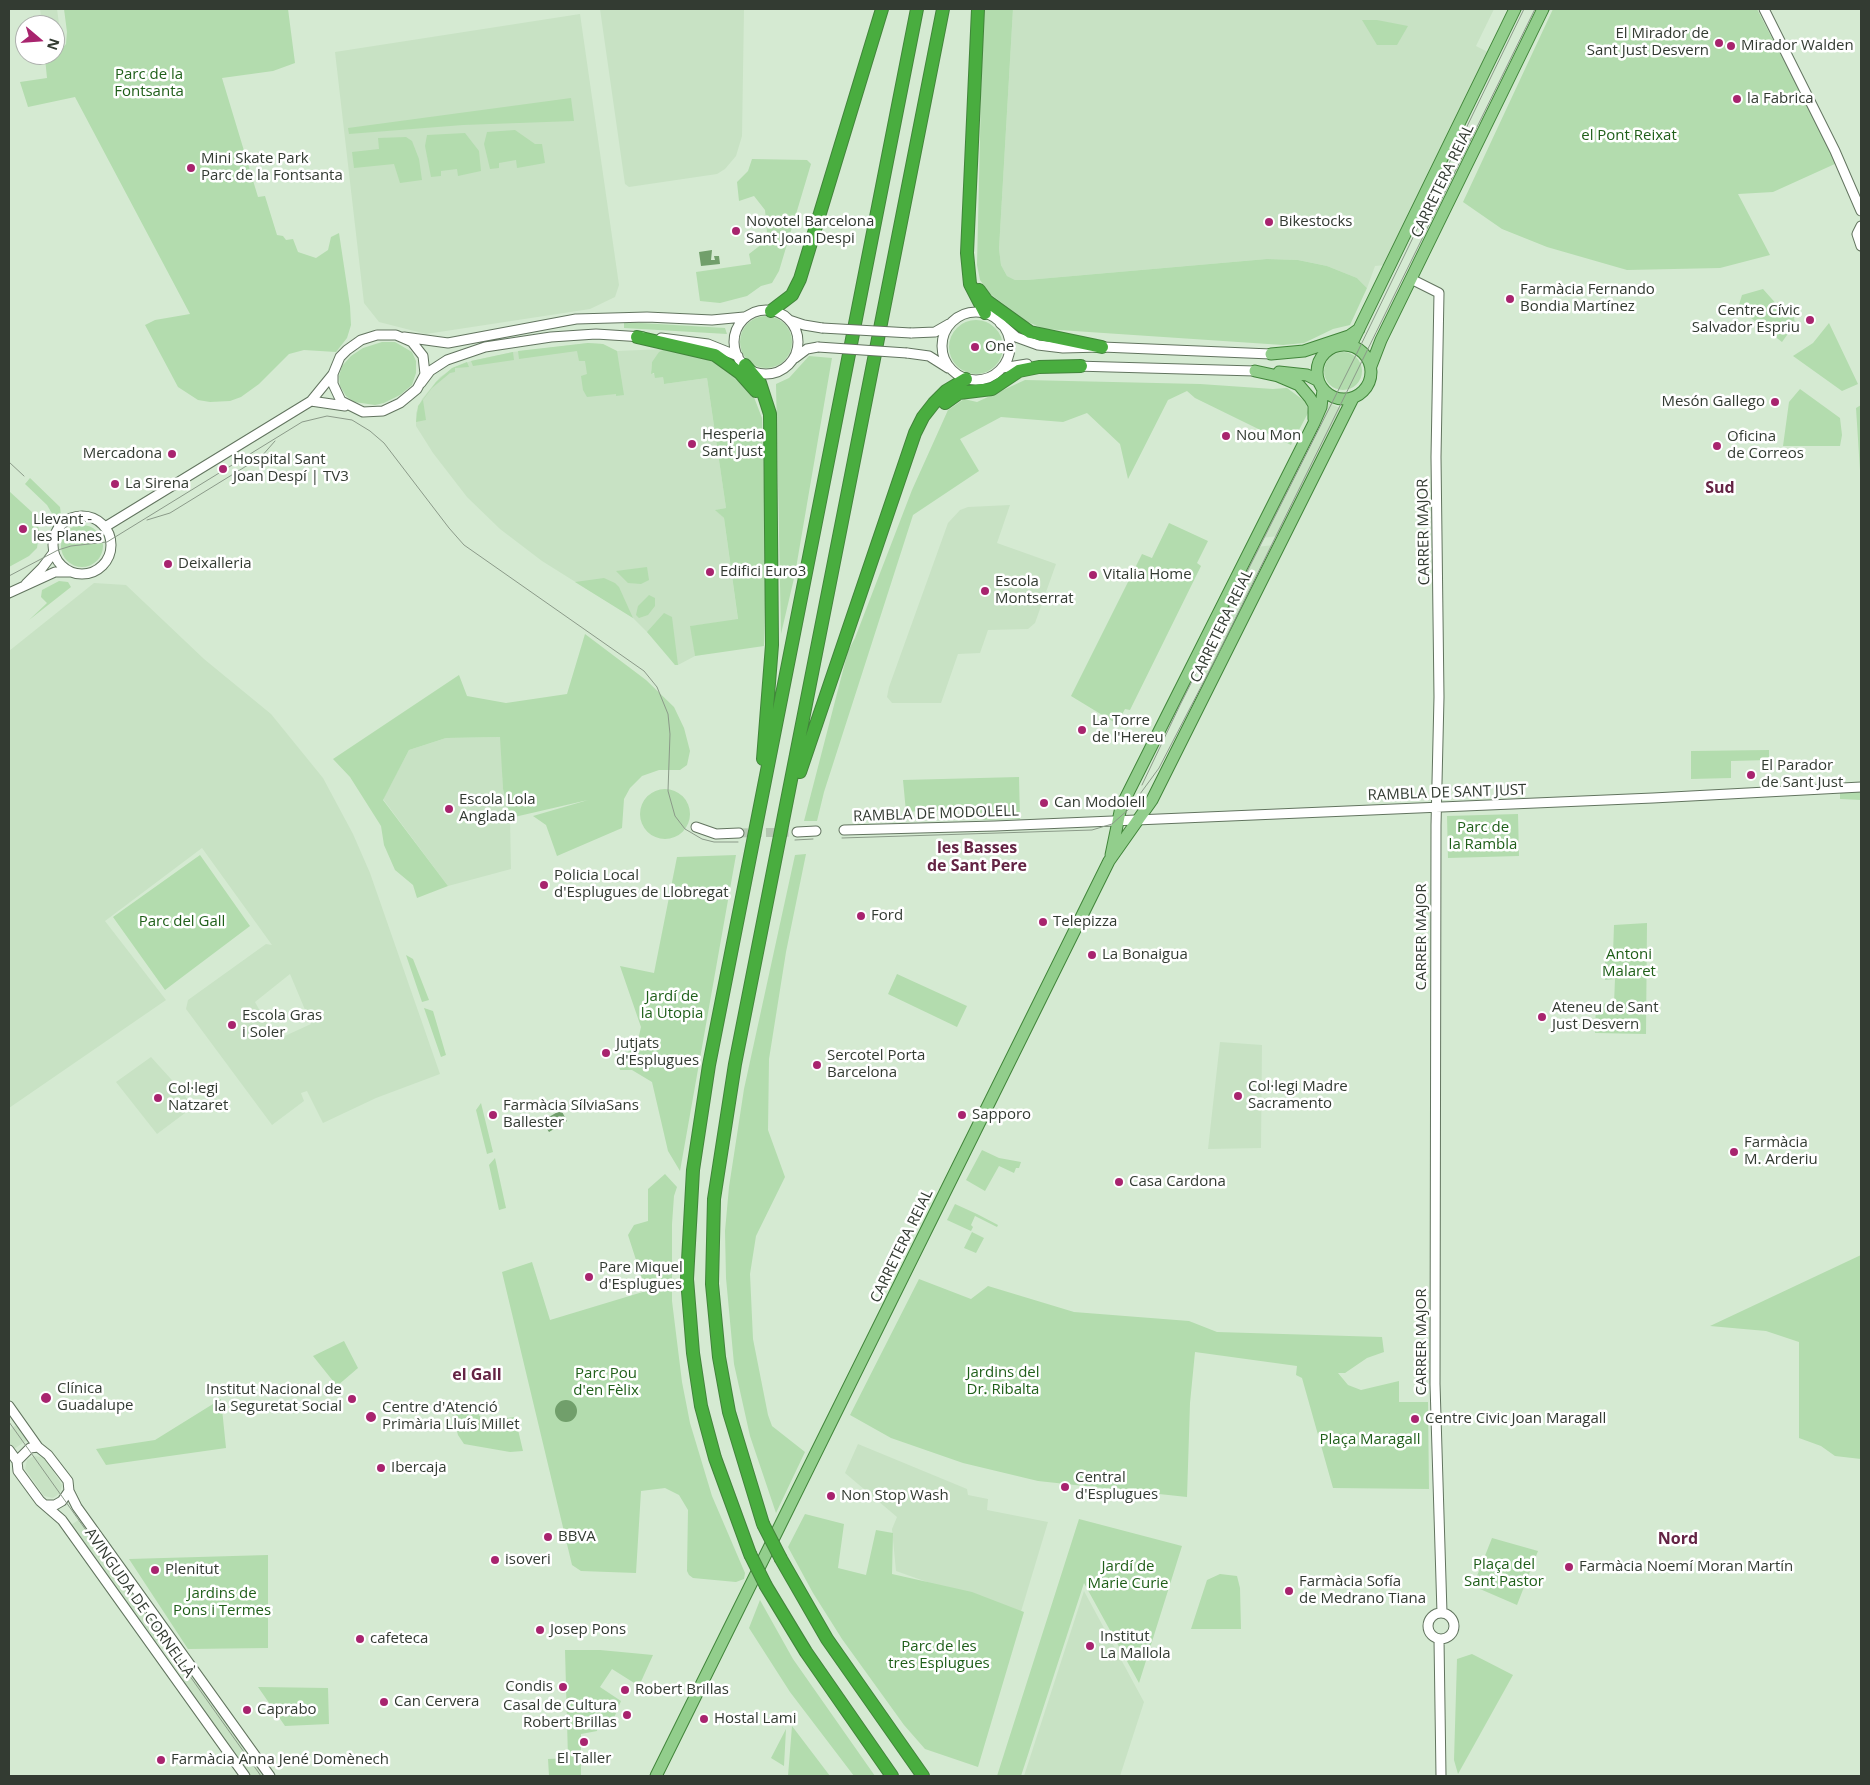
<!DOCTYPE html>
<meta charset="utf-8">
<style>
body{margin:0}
#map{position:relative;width:1870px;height:1785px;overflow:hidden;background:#d5ead2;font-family:"Open Sans",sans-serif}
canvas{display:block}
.frame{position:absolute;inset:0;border:10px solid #333b32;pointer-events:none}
.north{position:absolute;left:15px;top:15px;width:50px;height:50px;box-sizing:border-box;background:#fff;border:1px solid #adb1ad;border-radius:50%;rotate:108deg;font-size:14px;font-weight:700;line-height:20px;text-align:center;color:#333b32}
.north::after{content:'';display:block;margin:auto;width:18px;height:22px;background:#a8246e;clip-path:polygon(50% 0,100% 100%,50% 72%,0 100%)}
</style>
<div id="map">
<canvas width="1870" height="1785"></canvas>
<div class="frame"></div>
<div class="north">N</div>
</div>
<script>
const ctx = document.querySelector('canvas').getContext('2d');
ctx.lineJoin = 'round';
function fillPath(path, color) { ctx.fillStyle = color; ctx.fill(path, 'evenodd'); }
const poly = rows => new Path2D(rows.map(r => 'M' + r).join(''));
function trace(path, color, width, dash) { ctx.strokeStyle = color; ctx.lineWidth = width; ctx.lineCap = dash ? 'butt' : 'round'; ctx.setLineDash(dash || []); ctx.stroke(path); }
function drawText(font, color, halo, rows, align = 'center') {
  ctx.font = font + ' "Open Sans",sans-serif'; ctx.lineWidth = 5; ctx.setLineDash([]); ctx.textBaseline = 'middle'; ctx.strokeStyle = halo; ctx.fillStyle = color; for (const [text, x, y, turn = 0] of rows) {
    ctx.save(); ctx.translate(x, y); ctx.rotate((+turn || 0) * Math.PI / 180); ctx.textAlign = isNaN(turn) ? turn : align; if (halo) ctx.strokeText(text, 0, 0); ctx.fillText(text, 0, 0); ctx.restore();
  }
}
fillPath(poly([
 [40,9,57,9,59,24,42,25],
 [600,9,744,9,742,136,736,156,725,169,717,174,629,187,625,184],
 [1013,9,1494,9,1476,46,1490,53,1386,265,1375,266,1367,288,1357,278,1327,266,1298,260,1267,259,1027,280,1015,280,1007,276,1001,265,999,249],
 [580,14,619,285,615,297,590,309,426,334,379,322,364,303,335,52],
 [588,343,603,344,617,351,664,349,652,362,651,373,663,377,664,384,707,378,726,508,716,510,724,518,738,620,691,626,695,656,678,665,675,665,660,645,633,618,542,561,500,529,467,497,433,453,416,426,416,413,422,399,440,377,455,367,471,361,513,352],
 [1329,403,1342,409,1279,536,1261,538],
 [1010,505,997,543,1056,564,1035,623,1028,629,988,630,980,653,958,654,941,703,892,703,887,697,889,687,948,523,960,510,968,507],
 [1274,545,1208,676,1195,670,1256,547],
 [94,583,126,585,204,659,271,714,323,778,353,834,370,873,440,1074,376,1098,323,1123,307,1091,301,1093,304,1101,272,1125,186,1009,188,1000,266,944,272,945,202,848,105,921,166,1000,9,1108,9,651],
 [290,974,311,1024,276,1040,255,1002],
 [501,737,503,789,510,818,511,869,448,886,383,799,409,750,446,738],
 [1220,1042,1262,1045,1261,1148,1208,1149],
 [151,1057,180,1089,193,1107,157,1134,116,1082],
 [16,1425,27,1440,14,1449,9,1442,9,1431],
 [858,1444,967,1489,968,1495,988,1499,987,1510,1048,1522,1020,1615,896,1571,892,1529,897,1517,845,1473],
 [34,1456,42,1457,46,1460,62,1485,60,1493,53,1498,44,1496,25,1469,27,1460],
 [80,1519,164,1637,155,1643,71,1525],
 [1084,1591,1144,1702,1120,1776,1024,1776],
 [190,1672,265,1776,251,1776,181,1679]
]), '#c8e2c4');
fillPath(poly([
 [64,9,288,9,295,63,273,71,222,78,258,197,265,196,277,235,283,236,286,240,293,239,298,252,316,258,328,250,331,237,339,233,350,306,351,325,347,338,336,352,304,350,289,354,259,384,241,397,230,401,210,402,198,400,178,387,145,325,155,320,190,314,75,97,28,107,20,82,47,78,45,58,59,52,66,44,67,32],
 [983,9,1013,9,999,249,1001,265,1007,276,1015,280,1027,280,1267,259,1298,260,1327,266,1357,278,1367,288,1350,325,1333,329,1304,343,1283,345,1044,329,1028,322,990,294,980,280,977,265],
 [1553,9,1757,9,1837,163,1773,192,1738,194,1770,255,1720,268,1627,270,1547,247,1502,229,1463,202],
 [1362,20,1377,20,1408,26,1397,45,1377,45],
 [571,98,574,121,463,125,349,134,348,128],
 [515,130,535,144,542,144,545,163,517,168,516,160,499,163,499,168,490,169,484,144,487,132],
 [465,133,479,151,481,171,458,176,457,169,441,171,441,176,431,177,425,146,427,135],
 [406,137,412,141,419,159,422,180,400,183,394,164,354,168,352,152,379,149,378,138],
 [752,159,807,160,811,164,779,271,772,283,761,286,747,296,720,303,700,301,696,272,751,264,749,254,762,244,767,232,765,210,754,196,739,201,737,182,748,171],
 [1763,289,1779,307,1794,317,1795,324,1782,342,1738,308,1742,295],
 '740 342a26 26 0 1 1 52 0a26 26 0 1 1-52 0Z',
 '949 347a27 27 0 1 1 54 0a27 27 0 1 1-54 0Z',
 [624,322,725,328,727,334,624,328],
 [1829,323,1858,384,1842,391,1793,356,1813,343],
 [382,342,395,342,412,352,416,361,416,373,412,385,400,395,384,403,375,405,354,402,346,396,340,386,339,376,342,366,351,356,363,348],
 [588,343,603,344,617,351,624,395,616,396,616,394,587,397,583,390,581,376,587,374,585,361,579,361,577,351,519,359,518,351],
 [665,349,718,360,752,392,762,418,766,562,764,646,695,656,690,626,738,619,724,518,715,510,726,508,707,378,664,384,663,377,655,378,654,373,651,374,652,362,659,352],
 [513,352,514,360,473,366,471,361],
 '1324 371a19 19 0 1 1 38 0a19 19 0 1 1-38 0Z',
 [809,356,832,358,795,574,781,634,776,384,789,378],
 [467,362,469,367,455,368,455,372,450,373,432,388,423,400,426,420,416,422,418,406,436,382,452,368],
 [1025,380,1200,384,1273,389,1287,388,1306,402,1308,413,1291,445,1195,398,1187,391,1168,400,1128,479,1120,444,1087,413,1063,422,1001,417,960,439,979,471,913,515,824,792,817,821,804,821,848,651,855,638,912,490,948,410,964,399,977,402],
 [1800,389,1840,418,1842,435,1840,446,1783,446,1789,402],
 [1861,405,1861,486,1856,408],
 [30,478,60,507,61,515,57,522,47,505,25,484],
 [9,491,33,513,38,523,39,534,37,548,29,556,9,567],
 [1169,523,1208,541,1197,563,1201,566,1130,710,1125,709,1117,724,1071,696,1142,554,1152,558],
 '61 546a21 21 0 1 1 42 0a21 21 0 1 1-42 0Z',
 [647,567,649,580,641,584,628,583,616,571],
 [604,578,615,583,619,587,633,618,575,582],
 [59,581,68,582,71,587,29,620,47,603,41,597,42,590],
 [649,595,655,598,655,606,648,615,639,618,636,615,638,606],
 [664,613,672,617,678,665,675,665,647,632],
 [585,634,646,680,674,707,684,728,690,751,687,765,680,770,659,770,642,776,630,788,624,799,622,828,557,856,546,825,533,816,588,800,510,818,503,789,500,737,446,738,409,750,383,800,448,886,417,898,413,885,395,870,384,845,381,826,350,777,333,759,459,675,467,696,506,703,567,694],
 [1769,750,1769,760,1731,761,1731,778,1691,779,1691,751],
 [1019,777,1020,819,981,820,966,808,906,812,903,780],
 '640 814a25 25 0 1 1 50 0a25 25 0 1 1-50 0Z',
 [1840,791,1861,791,1861,800,1840,799],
 [1518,814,1519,856,1448,858,1447,816],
 [806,854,786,952,769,1059,768,1130,785,1177,756,1236,750,1274,753,1339,768,1415,772,1426,805,1452,776,1513,750,1436,734,1364,726,1278,725,1231,729,1187,744,1089,795,855],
 [200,855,250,926,165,990,113,917],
 [736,855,680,1171,668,1151,652,1082,632,1070,620,1070,616,1056,636,1049,641,1027,620,966,654,973,677,857],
 [1647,923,1646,1034,1595,1033,1596,1003,1614,1004,1615,979,1605,980,1605,956,1613,955,1614,925],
 [406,955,413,959,429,1000,422,1002],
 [897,974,967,1006,957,1027,888,994],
 [424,1008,433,1011,446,1055,441,1057],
 [481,1103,493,1152,487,1154,476,1110],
 [982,1150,999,1158,1021,1162,1019,1168,1016,1168,1014,1173,999,1166,985,1191,966,1180],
 [495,1158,506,1208,499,1210,489,1165],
 [665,1174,677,1187,674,1196,672,1224,672,1301,682,1382,690,1423,712,1496,745,1573,744,1579,736,1582,693,1578,689,1575,687,1571,688,1510,679,1495,665,1488,641,1491,636,1573,581,1571,572,1565,502,1272,532,1262,550,1320,646,1291,628,1235,634,1225,648,1221,648,1189],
 [955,1204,977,1214,998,1225,997,1227,975,1216,971,1225,973,1227,971,1231,947,1220],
 [972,1232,984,1238,976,1253,964,1248],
 [1861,1255,1861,1459,1835,1456,1821,1446,1799,1438,1799,1342,1766,1331,1710,1326],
 [919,1279,971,1299,988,1286,1074,1312,1189,1321,1217,1332,1382,1337,1384,1352,1367,1358,1345,1373,1338,1373,1348,1385,1361,1390,1399,1381,1399,1402,1428,1402,1429,1489,1333,1488,1302,1378,1296,1375,1297,1366,1195,1352,1190,1403,1187,1497,1038,1481,963,1463,891,1438,850,1415],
 [344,1341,358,1368,337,1386,313,1356],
 [221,1399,226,1448,106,1465,96,1449,155,1440],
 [476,1408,482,1421,515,1417,523,1451,510,1452,464,1444,458,1435,451,1409],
 [805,1514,844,1524,838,1568,866,1575,876,1530,893,1533,892,1574,972,1592,1024,1612,978,1767,925,1749,904,1725,842,1639,813,1593,788,1547],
 [1079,1519,1182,1546,1139,1683,1084,1583,1021,1776,997,1776],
 [1492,1538,1538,1551,1517,1605,1473,1586],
 [268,1555,268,1648,188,1649,129,1559],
 [1220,1574,1237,1576,1240,1588,1241,1629,1191,1629,1207,1580],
 [760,1600,793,1659,875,1776,854,1776,790,1692,749,1628],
 [565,1650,600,1650,653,1655,639,1686,612,1669,600,1687,621,1701,614,1718,598,1718,597,1731,581,1734,581,1776,549,1776,548,1759,568,1758],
 [1472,1654,1513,1675,1458,1774,1454,1760,1457,1659],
 [258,1687,328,1688,329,1724,285,1726],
 [792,1726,830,1776,788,1776],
 [786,1729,784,1766,771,1758]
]), '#b3dcae');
fillPath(poly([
 [712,250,711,260,715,260,714,256,719,256,720,264,701,266,699,252],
 [561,1110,567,1121,549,1132,542,1121],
 '555 1411a11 11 0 1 1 22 0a11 11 0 1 1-22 0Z'
]), '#719f6b');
trace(poly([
 [739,833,797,832]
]), '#b5c7b2', 9, [9, 4.5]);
const tertiary = poly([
 [1764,9,1835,151,1861,211],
 [1861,226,1857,234,1861,246],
 [1411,279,1439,293,1436,457,1439,697,1436,825,1435,1384,1442,1613],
 '734 342a32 32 0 1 1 64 0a32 32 0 1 1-64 0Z',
 '942 346a34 34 0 1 1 68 0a34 34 0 1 1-68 0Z',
 [789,320,804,325,822,328],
 [1000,323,1016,337,1038,345,1063,348,1102,347,1271,354],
 [911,333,935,332,949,324],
 [377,335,396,335,412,342,423,356,425,374,417,389,400,403,383,411,363,412,341,401,333,384,333,374,340,357,347,350,361,340,377,335],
 [404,337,448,343,576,319,647,317,712,320,744,317],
 [661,338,708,344,738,356],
 [907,353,929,356,948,368],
 [795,358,807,349,818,347],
 [1075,366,1255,371],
 [1002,368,1027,364],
 [421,383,430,371,447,360,485,347,551,337,596,334,643,337],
 [311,401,345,406],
 '53 545a29 29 0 1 1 58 0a29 29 0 1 1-58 0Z',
 [105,527,311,401,333,374],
 [26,584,42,568,54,552],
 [9,593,55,572,69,572],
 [696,827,716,834,739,833],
 [844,830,995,826,1653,798,1861,787],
 [797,832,816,831],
 [9,1406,38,1447,48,1455,68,1481,69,1491,77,1507,270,1776],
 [9,1450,17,1461,18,1471,40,1501,62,1520,245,1776],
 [17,1461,30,1448,38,1447],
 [46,1505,55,1505,62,1501,69,1491],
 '1428 1626a13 13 0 1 1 26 0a13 13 0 1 1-26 0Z',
 [1439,1639,1441,1776]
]);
const primary = poly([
 '1317 372a27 27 0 1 1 54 0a27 27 0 1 1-54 0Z',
 [1351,345,1515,9],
 [1271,354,1304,351,1349,336,1359,329],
 [1371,366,1381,340,1543,9],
 [1255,371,1278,376,1299,385,1310,398,1314,405,1314,419],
 [1279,372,1307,375,1317,380],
 [1111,855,1121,807,1314,423,1321,407,1323,390],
 [656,1776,1109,861,1152,800,1353,398]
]);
const motorway = poly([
 [978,9,967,253,970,284,985,313],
 [979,290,987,301,1030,332,1102,347],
 [771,311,792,295,800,279,882,9],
 [637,337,715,355,740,373,756,391],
 [745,365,760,383,770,414,772,645,763,759],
 [945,403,959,393,992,389,1019,371,1039,367,1081,366],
 [800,772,915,433,923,417,934,403,946,391,966,379],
 [763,1524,729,1412,719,1357,712,1284,714,1199,735,1064,943,9],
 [750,1554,715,1458,701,1406,693,1353,687,1279,693,1170,709,1065,917,9],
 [781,1559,827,1639,923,1776],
 [766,1586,806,1652,892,1776]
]);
trace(tertiary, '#62745f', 11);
trace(primary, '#41853a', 13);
trace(motorway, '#41853a', 14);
trace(tertiary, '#fff', 9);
trace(primary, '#92ce8c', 11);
trace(motorway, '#49ad3f', 12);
trace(poly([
 [9,462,24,476],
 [147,520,170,513,261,457,275,441],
 [9,576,58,550,71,546,107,542,302,422,327,416,352,420,370,431,384,443,449,528,464,545,644,671,657,687,668,714,670,734,668,791,675,816,685,829,702,839,714,842,738,842],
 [1142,785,1180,705,1356,355,1524,9],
 [842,838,1092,830,1112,824,1129,809,1159,768,1217,656,1535,9],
 [795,840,813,839],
 [9,1422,261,1776]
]), '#8b9a89', 1);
const tertiaryBridge = poly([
 [822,328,911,333],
 [818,347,907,353]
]);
const motorwayBridge = poly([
 [763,1524,781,1559],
 [750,1554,766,1586]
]);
trace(tertiaryBridge, '#62745f', 11, []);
trace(motorwayBridge, '#41853a', 14, []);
trace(tertiaryBridge, '#fff', 9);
trace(motorwayBridge, '#49ad3f', 12);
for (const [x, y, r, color] of [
 [1719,43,5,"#a8246e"],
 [1731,46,5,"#a8246e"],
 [1737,99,5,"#a8246e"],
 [191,168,5,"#a8246e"],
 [1269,222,5,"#a8246e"],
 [736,231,5,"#a8246e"],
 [1510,299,5,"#a8246e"],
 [1810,320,5,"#a8246e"],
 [975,347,5,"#a8246e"],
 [1775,402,5,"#a8246e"],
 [1226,436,5,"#a8246e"],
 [692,444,5,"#a8246e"],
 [1717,446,5,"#a8246e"],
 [172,454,5,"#a8246e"],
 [223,469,5,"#a8246e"],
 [115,484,5,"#a8246e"],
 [23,529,5,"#a8246e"],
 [168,564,5,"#a8246e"],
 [710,572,5,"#a8246e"],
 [1093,575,5,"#a8246e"],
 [985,591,5,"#a8246e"],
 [1082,730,5,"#a8246e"],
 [1751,775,5,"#a8246e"],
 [1044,803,5,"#a8246e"],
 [449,809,5,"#a8246e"],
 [544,885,5,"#a8246e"],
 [861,916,5,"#a8246e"],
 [1043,922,5,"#a8246e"],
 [1092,955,5,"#a8246e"],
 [1542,1017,5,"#a8246e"],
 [232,1025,5,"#a8246e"],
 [606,1053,5,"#a8246e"],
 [817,1065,5,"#a8246e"],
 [1238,1096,5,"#a8246e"],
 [158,1098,5,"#a8246e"],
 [493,1115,5,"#a8246e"],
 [962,1115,5,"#a8246e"],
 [1734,1152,5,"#a8246e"],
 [1119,1182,5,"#a8246e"],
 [589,1277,5,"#a8246e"],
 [46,1398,6,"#a8246e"],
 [352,1399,5,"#a8246e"],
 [371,1417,6,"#a8246e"],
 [1415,1419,5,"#a8246e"],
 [381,1468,5,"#a8246e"],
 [1065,1487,5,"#a8246e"],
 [831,1496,5,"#a8246e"],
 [548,1537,5,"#a8246e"],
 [495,1560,5,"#a8246e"],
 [1569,1567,5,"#a8246e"],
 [155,1570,5,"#a8246e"],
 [1289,1591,5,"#a8246e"],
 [540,1630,5,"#a8246e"],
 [360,1639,5,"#a8246e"],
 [1090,1646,5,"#a8246e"],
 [563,1687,5,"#a8246e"],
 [625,1690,5,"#a8246e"],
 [384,1702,5,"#a8246e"],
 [247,1710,5,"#a8246e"],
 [627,1715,5,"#a8246e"],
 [704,1719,5,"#a8246e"],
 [584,1742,5,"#a8246e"],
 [161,1760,5,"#a8246e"]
]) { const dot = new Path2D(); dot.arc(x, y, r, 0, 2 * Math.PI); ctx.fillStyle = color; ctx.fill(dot); trace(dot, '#fff', 2); }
drawText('15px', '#333b32', '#fff', [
 ["El Mirador de",1709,34,"right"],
 ["Sant Just Desvern",1709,51,"right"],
 ["Mirador Walden",1741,46],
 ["la Fabrica",1747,99],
 ["Mini Skate Park",201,159],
 ["Parc de la Fontsanta",201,176],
 ["Novotel Barcelona",746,222],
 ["Sant Joan Despi",746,239],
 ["Bikestocks",1279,222],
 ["Farmàcia Fernando",1520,290],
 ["Bondia Martínez",1520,307],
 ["Centre Cívic",1800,311,"right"],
 ["Salvador Espriu",1800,328,"right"],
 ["One",985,347],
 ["Mesón Gallego",1765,402,"right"],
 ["Hesperia",702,435],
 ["Sant Just",702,452],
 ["Nou Mon",1236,436],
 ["Oficina",1727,437],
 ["de Correos",1727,454],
 ["Mercadona",162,454,"right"],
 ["Hospital Sant",233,460],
 ["Joan Despí | TV3",233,477],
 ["La Sirena",125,484],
 ["Llevant -",33,520],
 ["les Planes",33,537],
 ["Deixalleria",178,564],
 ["Edifici Euro3",720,572],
 ["Vitalia Home",1103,575],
 ["Escola",995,582],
 ["Montserrat",995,599],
 ["La Torre",1092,721],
 ["de l'Hereu",1092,738],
 ["El Parador",1761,766],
 ["de Sant Just",1761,783],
 ["Escola Lola",459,800],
 ["Anglada",459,817],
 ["Can Modolell",1054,803],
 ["Policia Local",554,876],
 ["d'Esplugues de Llobregat",554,893],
 ["Ford",871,916],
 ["Telepizza",1053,922],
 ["La Bonaigua",1102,955],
 ["Ateneu de Sant",1552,1008],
 ["Just Desvern",1552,1025],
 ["Escola Gras",242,1016],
 ["i Soler",242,1033],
 ["Jutjats",616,1044],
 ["d'Esplugues",616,1061],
 ["Sercotel Porta",827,1056],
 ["Barcelona",827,1073],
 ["Col·legi Madre",1248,1087],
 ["Sacramento",1248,1104],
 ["Col·legi",168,1089],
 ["Natzaret",168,1106],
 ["Farmàcia SílviaSans",503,1106],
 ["Ballester",503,1123],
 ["Sapporo",972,1115],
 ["Farmàcia",1744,1143],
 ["M. Arderiu",1744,1160],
 ["Casa Cardona",1129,1182],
 ["Pare Miquel",599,1268],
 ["d'Esplugues",599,1285],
 ["Clínica",57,1389],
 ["Guadalupe",57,1406],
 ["Institut Nacional de",342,1390,"right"],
 ["la Seguretat Social",342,1407,"right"],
 ["Centre d'Atenció",382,1408],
 ["Primària Lluís Millet",382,1425],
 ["Centre Civic Joan Maragall",1425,1419],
 ["Ibercaja",391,1468],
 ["Central",1075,1478],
 ["d'Esplugues",1075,1495],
 ["Non Stop Wash",841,1496],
 ["BBVA",558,1537],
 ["isoveri",505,1560],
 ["Farmàcia Noemí Moran Martín",1579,1567],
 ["Plenitut",165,1570],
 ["Farmàcia Sofía",1299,1582],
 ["de Medrano Tiana",1299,1599],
 ["Josep Pons",550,1630],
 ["Institut",1100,1637],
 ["La Mallola",1100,1654],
 ["cafeteca",370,1639],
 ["Condis",553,1687,"right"],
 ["Robert Brillas",635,1690],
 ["Can Cervera",394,1702],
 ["Casal de Cultura",617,1706,"right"],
 ["Robert Brillas",617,1723,"right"],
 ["Caprabo",257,1710],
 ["Hostal Lami",714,1719],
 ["El Taller",584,1759,"center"],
 ["Farmàcia Anna Jené Domènech",171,1760]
], 'left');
drawText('15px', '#1f5f19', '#fff', [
 ["Parc de la",149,75],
 ["Fontsanta",149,92],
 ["el Pont Reixat",1629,136],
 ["Parc de",1483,828],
 ["la Rambla",1483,845],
 ["Parc del Gall",182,922],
 ["Antoni",1629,955],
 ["Malaret",1629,972],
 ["Jardí de",672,997],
 ["la Utopia",672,1014],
 ["Jardins del",1003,1373],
 ["Dr. Ribalta",1003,1390],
 ["Parc Pou",606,1374],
 ["d'en Fèlix",606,1391],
 ["Plaça Maragall",1370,1440],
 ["Plaça del",1504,1565],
 ["Sant Pastor",1504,1582],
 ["Jardí de",1128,1567],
 ["Marie Curie",1128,1584],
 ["Jardins de",222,1594],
 ["Pons i Termes",222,1611],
 ["Parc de les",939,1647],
 ["tres Esplugues",939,1664]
]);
drawText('15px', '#333b32', '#fff', [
 ["CARRETERA REIAL",1443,181,-64],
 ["CARRER MAJOR",1424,532,-91],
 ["CARRETERA REIAL",1222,626,-64],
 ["RAMBLA DE SANT JUST",1447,793,-2],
 ["RAMBLA DE MODOLELL",936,814,-2],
 ["CARRER MAJOR",1422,937,-90],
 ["CARRETERA REIAL",902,1246,-64],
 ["CARRER MAJOR",1422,1342,-90],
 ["AVINGUDA DE CORNELLÀ",139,1603,55]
]);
drawText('bold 16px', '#642444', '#fff', [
 ["Sud",1720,488],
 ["les Basses",977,848],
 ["de Sant Pere",977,866],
 ["el Gall",477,1375],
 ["Nord",1678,1539]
]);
</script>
